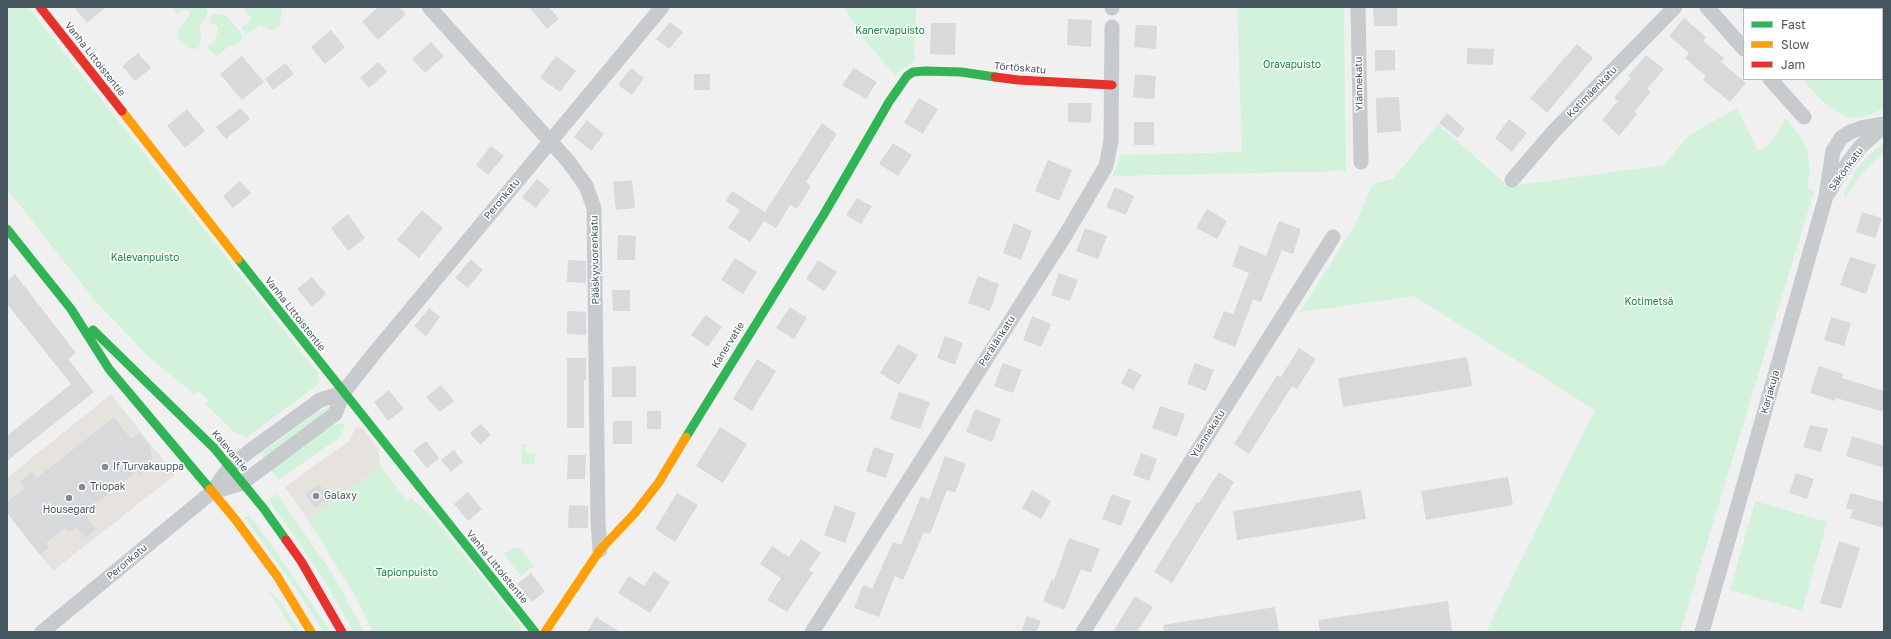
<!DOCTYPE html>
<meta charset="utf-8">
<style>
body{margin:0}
#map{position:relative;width:1891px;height:639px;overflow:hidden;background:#f1f0f0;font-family:"Golos Text",sans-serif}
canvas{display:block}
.frame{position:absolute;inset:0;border:8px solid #46565f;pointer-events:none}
.legend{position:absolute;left:1743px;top:8px;width:140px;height:72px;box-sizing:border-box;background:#fff;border:1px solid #b5bbbf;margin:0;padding:5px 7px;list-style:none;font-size:12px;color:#46565f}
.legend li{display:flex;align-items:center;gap:8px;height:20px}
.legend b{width:20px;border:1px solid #b5bbbf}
</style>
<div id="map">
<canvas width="1891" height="639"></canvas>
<div class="frame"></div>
<ul class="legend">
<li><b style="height:5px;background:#30b455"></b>Fast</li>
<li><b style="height:5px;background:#ff9f0a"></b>Slow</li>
<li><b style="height:5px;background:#e5322d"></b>Jam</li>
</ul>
</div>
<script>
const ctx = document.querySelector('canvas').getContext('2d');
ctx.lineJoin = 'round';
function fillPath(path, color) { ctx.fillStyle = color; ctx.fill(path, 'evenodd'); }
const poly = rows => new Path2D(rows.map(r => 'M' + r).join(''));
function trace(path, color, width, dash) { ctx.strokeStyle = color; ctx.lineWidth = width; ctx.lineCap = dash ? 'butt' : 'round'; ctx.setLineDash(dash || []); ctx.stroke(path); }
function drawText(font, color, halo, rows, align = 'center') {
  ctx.font = font + ' "Golos Text",sans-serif'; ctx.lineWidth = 3; ctx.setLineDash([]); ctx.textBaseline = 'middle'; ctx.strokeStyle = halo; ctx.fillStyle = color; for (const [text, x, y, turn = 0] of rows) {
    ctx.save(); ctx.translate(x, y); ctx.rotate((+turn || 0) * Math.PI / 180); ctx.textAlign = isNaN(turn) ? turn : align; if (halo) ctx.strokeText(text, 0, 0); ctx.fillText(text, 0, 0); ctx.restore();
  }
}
fillPath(poly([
 [111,394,175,475,53,571,7,513,7,478],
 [356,427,363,429,378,448,380,466,308,520,285,487,349,441]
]), '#e6e3de');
fillPath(poly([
 [7,7,28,7,318,373,320,383,247,437,234,432,205,404,208,400,198,391,195,395,151,359,96,302,7,189],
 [171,7,206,7,208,13,199,27,202,36,198,49,189,48,179,40,177,34,186,19,190,16,190,11,185,10,176,13],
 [242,7,282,7,280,25,272,30,259,26,245,35,242,27,250,21,250,16],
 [844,7,916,7,914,61,895,76,859,33],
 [1237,7,1344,7,1346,171,1112,176,1121,155,1242,152],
 [1738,7,1884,7,1884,108,1868,116,1850,118,1837,112,1820,99,1802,79,1882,79,1882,9,1744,9,1744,14],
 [214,14,225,15,240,31,243,39,237,44,229,46,217,56,207,47,209,44,214,43,217,34,218,27,210,22,210,17],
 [1737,108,1758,151,1769,145,1786,119,1800,136,1807,148,1810,170,1807,188,1814,191,1680,632,1486,632,1595,410,1414,296,1300,312,1353,228,1373,184,1393,179,1438,124,1507,185,1511,186,1664,165,1689,135],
 [1884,143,1884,153,1860,176,1846,197,1843,195,1857,168,1869,155],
 [330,407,333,407,264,458,260,454,318,411],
 [346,423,339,438,278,480,271,470,331,425],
 [521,444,526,444,526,453,535,453,535,464,522,464],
 [380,466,407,501,411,498,437,521,520,625,521,632,373,632,353,592,308,520],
 [277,494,332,573,364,632,354,632,322,577,269,500],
 [1755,501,1827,522,1802,611,1730,590],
 [249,515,270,543,331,632,324,632,296,589,245,518],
 [514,548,521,549,534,566,521,576,504,554],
 [266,586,281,602,300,632,294,632]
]), '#d3f2db');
fillPath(poly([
 [74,7,106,7,87,23],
 [378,7,400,7,406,14,378,40,362,22],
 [529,7,549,7,559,19,547,29],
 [1373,7,1397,7,1397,26,1374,26],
 [1684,18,1706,37,1703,41,1724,58,1721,62,1746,83,1730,102,1703,80,1706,76,1685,58,1689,53,1669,36],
 [1068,19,1092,20,1091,47,1067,45],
 [670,22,683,32,669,49,656,39],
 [931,23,956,23,955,55,930,54],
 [1136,25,1157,26,1156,49,1134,47],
 [331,30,345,47,325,64,311,47],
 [431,42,444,56,425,73,412,59],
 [1577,44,1593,58,1547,113,1530,98],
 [1467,48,1494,49,1493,65,1467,64],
 [1375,50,1395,50,1395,70,1375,71],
 [138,53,151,68,135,81,122,66],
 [1646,55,1664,69,1647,89,1651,92,1634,112,1637,114,1619,136,1602,120,1618,101,1614,98,1631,78,1628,76],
 [242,56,264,82,242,100,220,74],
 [556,56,576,71,560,92,540,78],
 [378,62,387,72,369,88,360,78],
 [285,63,294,74,273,90,265,79],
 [631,68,644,78,632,95,618,85],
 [854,68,877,82,866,99,842,85],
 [694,74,710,74,710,90,694,90],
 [1135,74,1156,76,1154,99,1133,97],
 [1399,97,1401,131,1377,133,1376,98],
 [919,98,938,109,923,134,904,123],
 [1068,103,1092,103,1091,123,1068,122],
 [241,108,250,119,226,139,216,127],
 [187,109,205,131,185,148,167,126],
 [1447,113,1465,129,1458,138,1439,123],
 [1509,119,1527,133,1512,152,1495,138],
 [587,120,604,134,591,151,574,137],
 [1134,122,1154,122,1154,145,1134,145],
 [822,123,837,134,806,182,811,186,797,209,790,205,776,228,764,221,750,242,728,228,740,210,726,201,732,191,765,212],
 [893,143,912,155,898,176,879,164],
 [491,146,504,156,488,175,476,165],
 [1048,160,1072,170,1059,201,1035,191],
 [537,179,550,190,536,208,522,197],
 [632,180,635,208,616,210,613,182],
 [240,181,251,193,233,208,223,196],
 [1115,187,1134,196,1126,215,1106,207],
 [857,198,872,206,861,224,846,215],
 [1207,209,1227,221,1217,239,1196,228],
 [422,210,443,228,419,258,397,240],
 [1862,212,1882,218,1875,238,1856,232],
 [348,214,365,238,348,251,331,228],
 [1279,221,1301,229,1293,254,1282,250,1261,302,1253,299,1235,347,1213,338,1224,311,1233,314,1249,273,1232,266,1240,245,1266,256],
 [1014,223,1032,231,1021,260,1003,253],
 [1085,228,1107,236,1098,259,1076,251],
 [618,235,636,236,635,260,617,260],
 [1850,257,1876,265,1866,294,1840,285],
 [735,258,757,272,743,294,721,280],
 [471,259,483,270,468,288,455,278],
 [568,260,586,261,586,283,567,282],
 [818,260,837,272,824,291,806,279],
 [1059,273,1078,280,1070,301,1051,295],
 [15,274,76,353,68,359,94,392,7,461,7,436,71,384,7,304,7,281],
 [978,276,999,284,990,311,968,303],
 [312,277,326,294,312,307,297,289],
 [612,290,630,290,630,311,613,311],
 [790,307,807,318,794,339,776,328],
 [429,308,440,317,426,336,414,326],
 [567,311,586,312,586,335,567,334],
 [706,315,722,327,708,347,691,335],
 [1032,316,1051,324,1041,347,1023,340],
 [1831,317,1851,323,1844,346,1824,340],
 [945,336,963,343,955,365,937,358],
 [898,344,918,355,899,385,880,373],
 [1299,348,1316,359,1297,389,1292,386,1249,454,1234,444,1277,375,1281,377],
 [1467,357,1472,386,1343,407,1338,378],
 [567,358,586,358,586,380,584,380,584,428,567,428],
 [757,359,776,371,752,411,733,399],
 [1003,363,1022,370,1013,393,994,386],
 [1195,363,1214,370,1206,391,1187,384],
 [636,366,636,397,612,397,612,367],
 [1819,366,1843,374,1842,378,1884,391,1884,412,1836,398,1835,401,1810,393],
 [1129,368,1142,375,1133,390,1121,383],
 [441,385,454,401,440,412,426,397],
 [389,390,404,409,388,421,374,402],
 [899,392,930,402,920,429,890,419],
 [1160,406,1185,414,1177,437,1152,428],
 [975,409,1001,419,992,442,966,432],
 [647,411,661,411,661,429,647,429],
 [114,417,131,439,139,433,149,445,152,457,148,467,140,474,137,471,87,511,89,521,96,530,85,538,76,527,69,532,65,528,46,543,49,548,40,555,7,513,7,502,25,488,20,482,32,472,37,478],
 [613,421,632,421,632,444,613,444],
 [481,424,491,435,480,445,470,433],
 [1810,425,1828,429,1821,452,1803,447],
 [720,427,747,444,723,483,696,466],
 [1852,436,1884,446,1884,468,1846,456],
 [426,441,439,458,427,468,413,451],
 [874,447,894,454,886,478,866,471],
 [454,450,463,462,451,472,441,460],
 [1141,453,1157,459,1149,481,1133,475],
 [568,455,586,455,585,479,567,479],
 [945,456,966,464,955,493,947,490,930,534,924,532,903,580,895,576,879,617,854,608,863,585,872,589,893,542,901,545,921,496,929,500],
 [1219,472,1234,482,1172,583,1154,572,1197,502,1199,503],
 [1796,473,1814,479,1807,499,1789,493],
 [1508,477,1513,505,1426,520,1421,491],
 [319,484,329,497,315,508,305,494],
 [1032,490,1051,501,1041,519,1022,508],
 [1361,490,1366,519,1237,540,1233,511],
 [468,492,482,509,468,521,454,504],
 [677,493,698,505,675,542,655,529],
 [1850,493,1884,502,1884,528,1850,518,1853,510,1846,508],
 [1112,494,1131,501,1121,526,1102,519],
 [569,505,588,506,588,528,568,528],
 [835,505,856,513,845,543,824,535],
 [1069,538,1100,549,1091,573,1081,569,1064,610,1043,601,1052,579,1054,580],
 [801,539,821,553,809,570,813,573,787,612,767,600,781,578,760,564,772,546,789,557],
 [1839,541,1860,548,1841,609,1820,603],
 [654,571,670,582,650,613,618,593,629,576,644,586],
 [531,573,545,591,532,602,517,584],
 [1135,596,1153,607,1137,632,1113,632],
 [1448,601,1452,632,1320,632,1318,620],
 [1275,607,1279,632,1164,632,1163,625],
 [1027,616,1041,621,1036,632,1021,632],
 [596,617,620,632,587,632]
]), '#d8d9da');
trace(poly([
 [429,7,568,161,586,186,594,208,598,522,600,550],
 [1358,7,1361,162],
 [1707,7,1744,49],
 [1112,8,1112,7],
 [1770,79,1804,117],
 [1512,180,1554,131,1675,7],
 [1829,192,1838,176,1860,147,1884,126],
 [212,492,242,483,335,414,343,393,372,356,662,7],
 [42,632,212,492,230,467,251,450,320,400,343,393],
 [812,632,1066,234,1106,166,1111,141,1112,27],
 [1083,632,1333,237],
 [1702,632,1826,196,1833,151,1841,138,1850,132,1861,128,1884,124]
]), '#c7cbce', 15);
trace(poly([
 [7,229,71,309,109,369,210,489],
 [238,259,535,632],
 [93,330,214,448,264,509,286,540],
 [686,437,824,214,889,102,907,76,913,72,925,71,961,72,995,77]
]), '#30b455', 9);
trace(poly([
 [122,111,238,259],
 [210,489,235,519,277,576,311,632],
 [545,632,600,550,635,513,659,482,686,437]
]), '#ff9f0a', 9);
trace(poly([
 [40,7,122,111],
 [995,77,1018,80,1112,85],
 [286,540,301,561,342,632]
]), '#e5322d', 9);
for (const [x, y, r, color] of [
 [105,467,4,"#828c92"],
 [82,487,4,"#828c92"],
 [316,496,4,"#828c92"],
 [69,498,4,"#828c92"]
]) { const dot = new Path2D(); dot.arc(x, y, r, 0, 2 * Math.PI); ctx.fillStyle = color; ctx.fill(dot); trace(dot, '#fff', 1.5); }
drawText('10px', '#0e893d', '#fff', [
 ["Kanervapuisto",890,31],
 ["Oravapuisto",1292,65],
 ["Kalevanpuisto",145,258],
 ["Kotimetsä",1649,302],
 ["Tapionpuisto",407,573]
]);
drawText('10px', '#46565f', '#fff', [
 ["Vanha Littoistentie",95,59,52],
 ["Törtöskatu",1020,68,5],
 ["Ylännekatu",1359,84,-91],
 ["Kotimäenkatu",1592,92,-46],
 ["Säkönkatu",1846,169,-54],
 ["Peronkatu",502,199,-50],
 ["Pääskyvuorenkatu",595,260,-91],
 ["Vanha Littoistentie",295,314,52],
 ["Perälänkatu",997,341,-57],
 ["Kanervatie",728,345,-58],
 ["Karjakuja",1770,392,-74],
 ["Ylännekatu",1208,434,-58],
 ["Kalevantie",230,451,50],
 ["Peronkatu",127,562,-40],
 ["Vanha Littoistentie",497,567,51]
]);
drawText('10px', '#46565f', '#fff', [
 ["If Turvakauppa",113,467],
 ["Triopak",90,487],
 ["Galaxy",324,496],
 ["Housegard",69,510,"center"]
], 'left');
</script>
